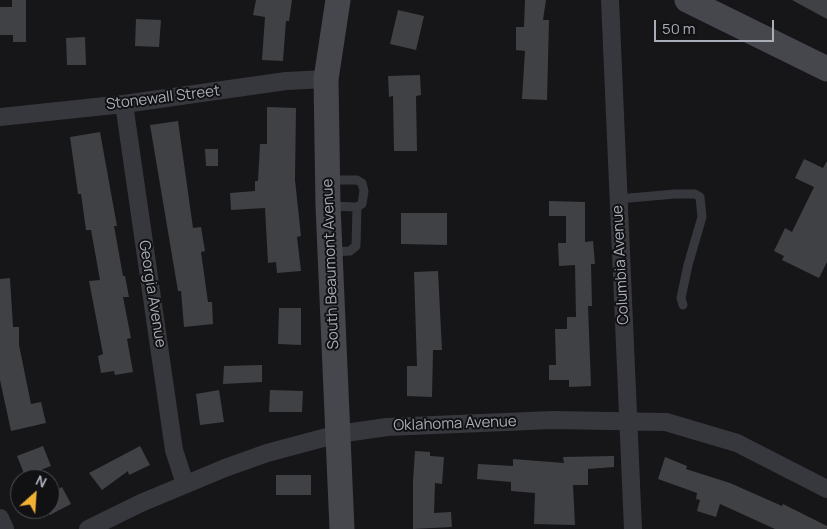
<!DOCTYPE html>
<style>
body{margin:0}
#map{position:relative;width:827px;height:529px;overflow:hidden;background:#161618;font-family:Manrope,sans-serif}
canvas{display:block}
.north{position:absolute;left:10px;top:469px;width:50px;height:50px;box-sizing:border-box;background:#111113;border:1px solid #4d4f55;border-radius:50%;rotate:26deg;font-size:14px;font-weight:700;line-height:20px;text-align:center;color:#a8adb8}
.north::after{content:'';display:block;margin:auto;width:18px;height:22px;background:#f2b134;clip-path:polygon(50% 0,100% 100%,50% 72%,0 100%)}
.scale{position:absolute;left:654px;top:20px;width:120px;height:22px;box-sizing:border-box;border:2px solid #a8adb8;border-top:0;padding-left:6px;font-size:15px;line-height:18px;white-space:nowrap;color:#a8adb8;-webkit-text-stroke:4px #111113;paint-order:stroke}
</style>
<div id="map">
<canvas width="827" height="529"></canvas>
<div class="north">N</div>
<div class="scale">50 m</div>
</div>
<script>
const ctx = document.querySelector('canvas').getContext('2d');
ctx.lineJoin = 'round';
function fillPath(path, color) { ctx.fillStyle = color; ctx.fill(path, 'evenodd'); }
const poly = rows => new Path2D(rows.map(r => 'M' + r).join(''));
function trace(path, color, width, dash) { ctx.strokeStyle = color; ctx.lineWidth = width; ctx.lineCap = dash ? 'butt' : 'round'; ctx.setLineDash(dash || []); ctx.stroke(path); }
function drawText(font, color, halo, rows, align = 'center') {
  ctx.font = font + ' Manrope,sans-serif'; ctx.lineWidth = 4; ctx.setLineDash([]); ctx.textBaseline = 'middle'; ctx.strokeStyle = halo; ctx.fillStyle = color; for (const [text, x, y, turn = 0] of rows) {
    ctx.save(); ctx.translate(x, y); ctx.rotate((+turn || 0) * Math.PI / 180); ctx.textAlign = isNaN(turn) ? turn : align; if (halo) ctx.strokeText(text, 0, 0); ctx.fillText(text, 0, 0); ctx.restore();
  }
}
fillPath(poly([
 [12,0,26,0,26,42,13,42,13,35,0,35,0,7,12,7],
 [256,0,292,0,289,21,286,21,283,61,262,60,265,17,253,15],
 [525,0,546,0,543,20,549,20,547,100,522,99,525,51,516,50,516,27,524,27],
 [792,0,827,0,827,19],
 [398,10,424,16,416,50,390,44],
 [136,19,161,20,159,47,135,46],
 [85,37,86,65,67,65,66,38],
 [420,75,421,95,416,96,417,151,394,151,393,96,389,97,388,76],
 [267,107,296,108,295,180,301,236,297,237,301,271,277,273,276,262,268,263,265,208,231,210,230,193,255,191,255,181,258,181,260,144,267,144],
 [178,121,193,228,201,227,205,251,201,252,208,302,212,302,213,324,184,327,181,291,178,291,150,125],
 [100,132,113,204,117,226,114,226,123,276,125,276,129,297,123,297,131,338,127,339,133,372,115,375,114,371,101,373,98,356,103,354,89,281,100,280,91,230,86,230,81,194,78,194,70,137],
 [205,149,218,149,218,166,206,166],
 [804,159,823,168,827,161,827,262,819,278,782,260,784,256,774,251,785,228,792,232,814,187,795,178],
 [549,201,585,202,585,242,593,241,595,264,591,264,592,306,588,306,591,386,569,387,569,380,549,380,549,365,556,365,555,329,567,329,567,317,576,317,575,265,559,266,558,243,566,243,566,216,549,216],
 [401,213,447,213,447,245,401,244],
 [438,271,442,350,433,350,432,397,407,396,407,366,417,366,414,272],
 [10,278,13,327,19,327,19,345,31,404,41,402,46,423,11,431,0,380,0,279],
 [279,308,301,308,301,345,278,344],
 [262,365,262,382,223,384,224,366],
 [219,390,224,422,200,425,196,394],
 [270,390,303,391,302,412,269,412],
 [43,446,51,466,25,476,17,456],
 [140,446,150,465,129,475,128,471,102,490,89,473],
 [415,451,430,452,430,456,444,457,442,484,435,483,434,513,451,512,452,527,413,529,413,481],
 [614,456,614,467,588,469,588,485,573,485,575,525,534,524,535,493,511,491,511,482,477,479,478,464,513,466,513,459,564,463,563,457],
 [665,457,687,466,686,469,730,483,782,506,783,504,827,526,827,529,775,529,720,504,716,517,697,511,700,500,696,499,697,493,658,479],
 [276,475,311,475,311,495,276,495],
 [62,487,71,504,50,515,50,494]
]), '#404145');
trace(poly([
 [618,199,675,194,695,194,700,197,702,217,688,265,681,298,683,305],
 [329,206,357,207,362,204,364,191,362,183,357,180,330,180],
 [332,252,350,251,356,246,357,207]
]), '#37383d', 9);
trace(poly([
 [610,0,633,529],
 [124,104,174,450,185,484],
 [0,117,124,104,286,81,326,79],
 [0,518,5,529],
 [88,529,141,503,225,468,267,453,338,434,387,427,552,420,666,422,737,443,827,489]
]), '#37383d', 18);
trace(poly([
 [338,0,326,79,328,206,342,529],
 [687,0,827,69]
]), '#45474d', 25);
drawText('15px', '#a8adb8', '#111113', [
 ["Stonewall Street",163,98,-7],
 ["South Beaumont Avenue",331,264,-92],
 ["Columbia Avenue",621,265,-93],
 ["Georgia Avenue",152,294,81],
 ["Oklahoma Avenue",455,424,-2]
]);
</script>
